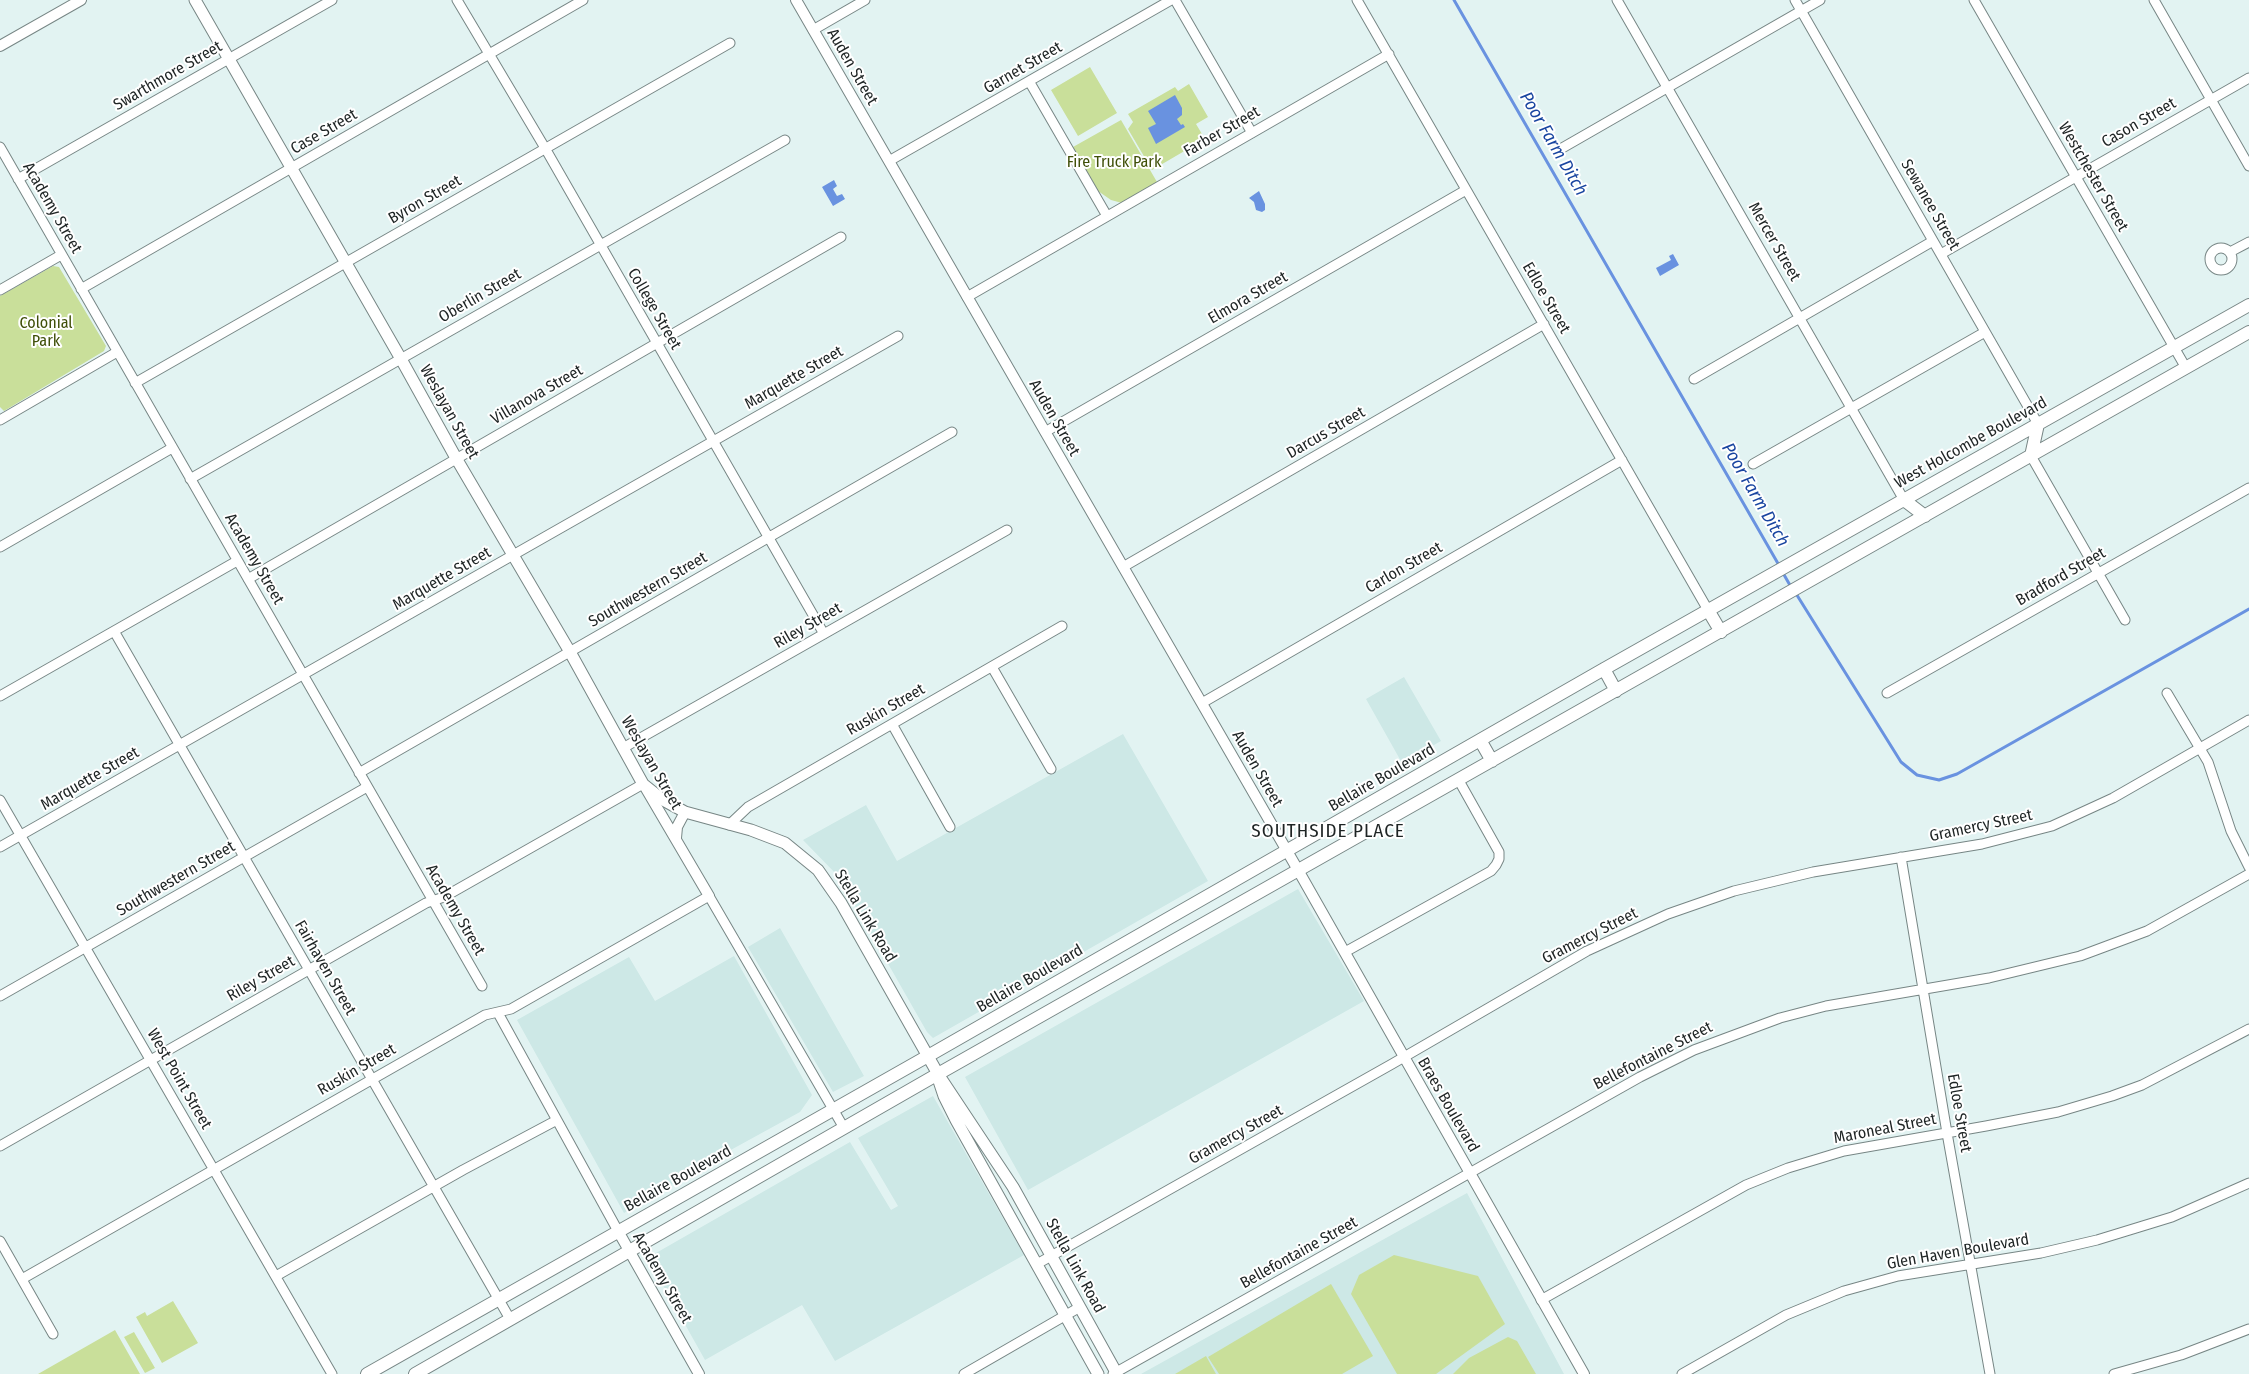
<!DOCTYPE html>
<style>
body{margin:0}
canvas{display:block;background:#e2f3f2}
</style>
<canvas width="2249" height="1374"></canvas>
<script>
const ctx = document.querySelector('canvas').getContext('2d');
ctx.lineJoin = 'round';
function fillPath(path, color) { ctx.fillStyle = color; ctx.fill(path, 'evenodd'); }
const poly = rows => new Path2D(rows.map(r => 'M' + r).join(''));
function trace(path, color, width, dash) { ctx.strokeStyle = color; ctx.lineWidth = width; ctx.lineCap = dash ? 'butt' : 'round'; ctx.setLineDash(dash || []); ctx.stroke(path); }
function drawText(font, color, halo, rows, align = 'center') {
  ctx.font = font + ' "Fira Sans Condensed",sans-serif'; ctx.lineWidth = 4; ctx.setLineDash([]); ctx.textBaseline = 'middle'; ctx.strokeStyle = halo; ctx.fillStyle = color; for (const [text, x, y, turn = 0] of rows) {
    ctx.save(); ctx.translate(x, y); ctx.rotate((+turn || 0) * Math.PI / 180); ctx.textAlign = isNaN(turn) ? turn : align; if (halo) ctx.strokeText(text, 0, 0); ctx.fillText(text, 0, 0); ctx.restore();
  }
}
fillPath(poly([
 [1404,677,1441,741,1402,763,1366,699],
 [1123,734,1208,881,933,1038,927,1032,838,876,803,840,866,805,897,861],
 [1298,889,1364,1001,1028,1190,965,1077],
 [780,928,864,1076,833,1092,748,947],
 [734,956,812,1095,800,1112,707,1163,624,1213,517,1020,629,957,655,1001],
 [933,1096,1024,1255,835,1361,802,1305,705,1360,650,1262,649,1257,850,1142,891,1210,898,1206,858,1138],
 [1467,1193,1564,1374,1141,1374]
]), '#cde8e6');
fillPath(poly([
 [1090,67,1117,113,1078,136,1051,90],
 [1189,84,1208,117,1196,124,1205,139,1152,170,1128,129,1133,122,1128,114,1175,87,1178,91],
 [1121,120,1157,182,1122,203,1111,200,1098,191,1073,147],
 [53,266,59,267,106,346,104,351,4,411,0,407,0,296],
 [1394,1255,1478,1276,1505,1324,1436,1374,1397,1374,1351,1294,1359,1275],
 [1331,1284,1373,1356,1342,1374,1219,1374,1208,1357],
 [173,1301,198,1343,162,1363,136,1317,145,1312,147,1316],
 [115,1330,140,1374,38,1374],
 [134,1332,155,1368,145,1373,124,1337],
 [1508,1337,1517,1341,1536,1374,1453,1374,1469,1358],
 [1206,1356,1216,1374,1175,1374]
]), '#c9df9a');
fillPath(poly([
 [1175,95,1182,108,1182,115,1177,119,1181,125,1183,124,1185,127,1156,144,1148,128,1156,124,1148,111],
 [834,180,837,186,833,189,837,196,842,194,845,199,833,206,822,187],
 [1259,191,1265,204,1265,210,1262,212,1256,210,1254,202,1249,198],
 [1673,254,1679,265,1660,276,1656,268,1671,260,1669,256]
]), '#6992e0');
trace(poly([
 [1454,0,1780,567],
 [1783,573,1791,587],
 [1795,592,1901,762,1917,775,1939,780,1957,774,2249,609]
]), '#6992e0', 3);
const minor = poly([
 [457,0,545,148,824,634],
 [1175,0,1252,133],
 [1357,0,1708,610],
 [1617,0,1904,500],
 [1795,0,2038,424],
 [1974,0,2186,368],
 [2154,0,2249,166],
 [813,30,865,0],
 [1029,81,1107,216],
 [0,147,482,986],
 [1557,151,1820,0],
 [889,161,1171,0],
 [18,179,332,0],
 '2210 259a11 11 0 1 1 22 0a11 11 0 1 1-22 0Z',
 [2230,252,2249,242],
 [1941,254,2249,78],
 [81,289,583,0],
 [0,290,61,255],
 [967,297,1389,54],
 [1694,379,1933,241],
 [135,383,730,43],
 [0,420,117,352],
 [1045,432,1466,190],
 [2031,456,2125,620],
 [1753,464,1985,332],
 [190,479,785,140],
 [0,547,172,448],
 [1123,567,1544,324],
 [248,579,841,237],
 [114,631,510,1319],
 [992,667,1051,769],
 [1887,693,2249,488],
 [2167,693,2208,762,2231,831,2249,867],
 [0,696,237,561],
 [1202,703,1622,460],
 [892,724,950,827],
 [623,748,1007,530],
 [359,773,952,432],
 [0,800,332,1374],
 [729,825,748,807,1062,626],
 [0,847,898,336],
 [1901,857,1947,1133,1990,1374],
 [1345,952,1491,871,1496,865,1499,859,1499,852,1458,779],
 [0,996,367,787],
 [498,1013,618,1231],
 [0,1146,426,903,444,897,643,784],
 [0,1241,53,1334],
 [1037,1264,1392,1064,1587,951,1668,914,1734,891,1813,872,1982,844,2052,826,2113,798,2249,720],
 [276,1276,463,1170,557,1120],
 [22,1279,485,1015,511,1009,709,896,844,1128],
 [1541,1300,1746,1185,1788,1168,1844,1151,1986,1126,2058,1112,2112,1096,2142,1085,2249,1029],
 [964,1374,1080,1307],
 [1113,1374,1640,1077,1694,1050,1780,1018,1826,1006,1989,978,2080,956,2147,931,2249,874],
 [1682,1374,1786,1315,1844,1291,1898,1276,2041,1253,2097,1240,2172,1217,2249,1183],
 [2114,1374,2181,1355,2249,1329]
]);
const tertiary = poly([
 [796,0,1298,870,1584,1374],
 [0,46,81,0],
 [645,787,709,896],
 [676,838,677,827,685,812],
 [618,1231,699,1374]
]);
const secondary = poly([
 [195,0,401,359,456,458,570,652,643,784,663,800,685,812,751,830,785,843,818,870,841,903,938,1074,1013,1187,1117,1374],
 [939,1081,944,1096,956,1120,1098,1374]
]);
const primary = poly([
 [2031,456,2038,424],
 [1904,500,1925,516],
 [1708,610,1721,632],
 [1604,669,1616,691],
 [1480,740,1492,761],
 [367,1374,928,1056,1604,669,2249,305],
 [415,1374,938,1074,2249,332]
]);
trace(minor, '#778685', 11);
trace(tertiary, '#778685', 12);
trace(secondary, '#778685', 13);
trace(primary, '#778685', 14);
trace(minor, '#fff', 9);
trace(tertiary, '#fff', 10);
trace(secondary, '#fff', 11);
trace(primary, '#fff', 12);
drawText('16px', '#1e2424', '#fff', [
 ["Auden Street",852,67,60],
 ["Garnet Street",1023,68,-30],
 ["Swarthmore Street",168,76,-30],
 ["Cason Street",2139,123,-30],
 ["Case Street",324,132,-30],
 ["Farber Street",1222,132,-30],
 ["Westchester Street",2093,177,60],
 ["Byron Street",425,200,-30],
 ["Sewanee Street",1930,205,60],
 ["Academy Street",52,208,60],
 ["Mercer Street",1774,242,60],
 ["Oberlin Street",480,296,-30],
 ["Elmora Street",1248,298,-30],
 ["Edloe Street",1546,298,60],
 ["College Street",654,309,60],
 ["Marquette Street",794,378,-30],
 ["Villanova Street",537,395,-30],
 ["Weslayan Street",449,412,61],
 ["Auden Street",1054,418,60],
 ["Darcus Street",1326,433,-30],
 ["West Holcombe Boulevard",1971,443,-29],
 ["Academy Street",254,559,60],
 ["Carlon Street",1404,568,-30],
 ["Bradford Street",2061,577,-30],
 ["Marquette Street",442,579,-30],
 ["Southwestern Street",648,590,-30],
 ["Riley Street",808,626,-30],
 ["Ruskin Street",886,710,-30],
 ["Weslayan Street",651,763,60],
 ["Auden Street",1257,769,60],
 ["Bellaire Boulevard",1382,778,-30],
 ["Marquette Street",90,779,-30],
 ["Gramercy Street",1981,826,-12],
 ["Southwestern Street",176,879,-30],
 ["Academy Street",455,910,60],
 ["Stella Link Road",865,916,59],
 ["Gramercy Street",1590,936,-27],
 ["Fairhaven Street",325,968,60],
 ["Riley Street",261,979,-30],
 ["Bellaire Boulevard",1030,979,-30],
 ["Bellefontaine Street",1653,1056,-27],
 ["Ruskin Street",357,1070,-30],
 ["West Point Street",179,1079,60],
 ["Braes Boulevard",1448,1105,60],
 ["Edloe Street",1959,1113,80],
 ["Maroneal Street",1885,1129,-11],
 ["Gramercy Street",1236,1135,-29],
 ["Bellaire Boulevard",678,1179,-29],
 ["Glen Haven Boulevard",1958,1252,-10],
 ["Bellefontaine Street",1299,1253,-29],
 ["Stella Link Road",1075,1266,61],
 ["Academy Street",662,1278,60]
]);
drawText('16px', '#3f4f08', '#fff', [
 ["Fire Truck Park",1114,163],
 ["Colonial",46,324],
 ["Park",46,342]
]);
drawText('italic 18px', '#1945a0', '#fff', [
 ["Poor Farm Ditch",1553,144,60],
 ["Poor Farm Ditch",1755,495,60]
]);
ctx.letterSpacing = '1px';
drawText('19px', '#1e2424', '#fff', [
 ["SOUTHSIDE PLACE",1328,832]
]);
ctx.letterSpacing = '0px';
</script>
